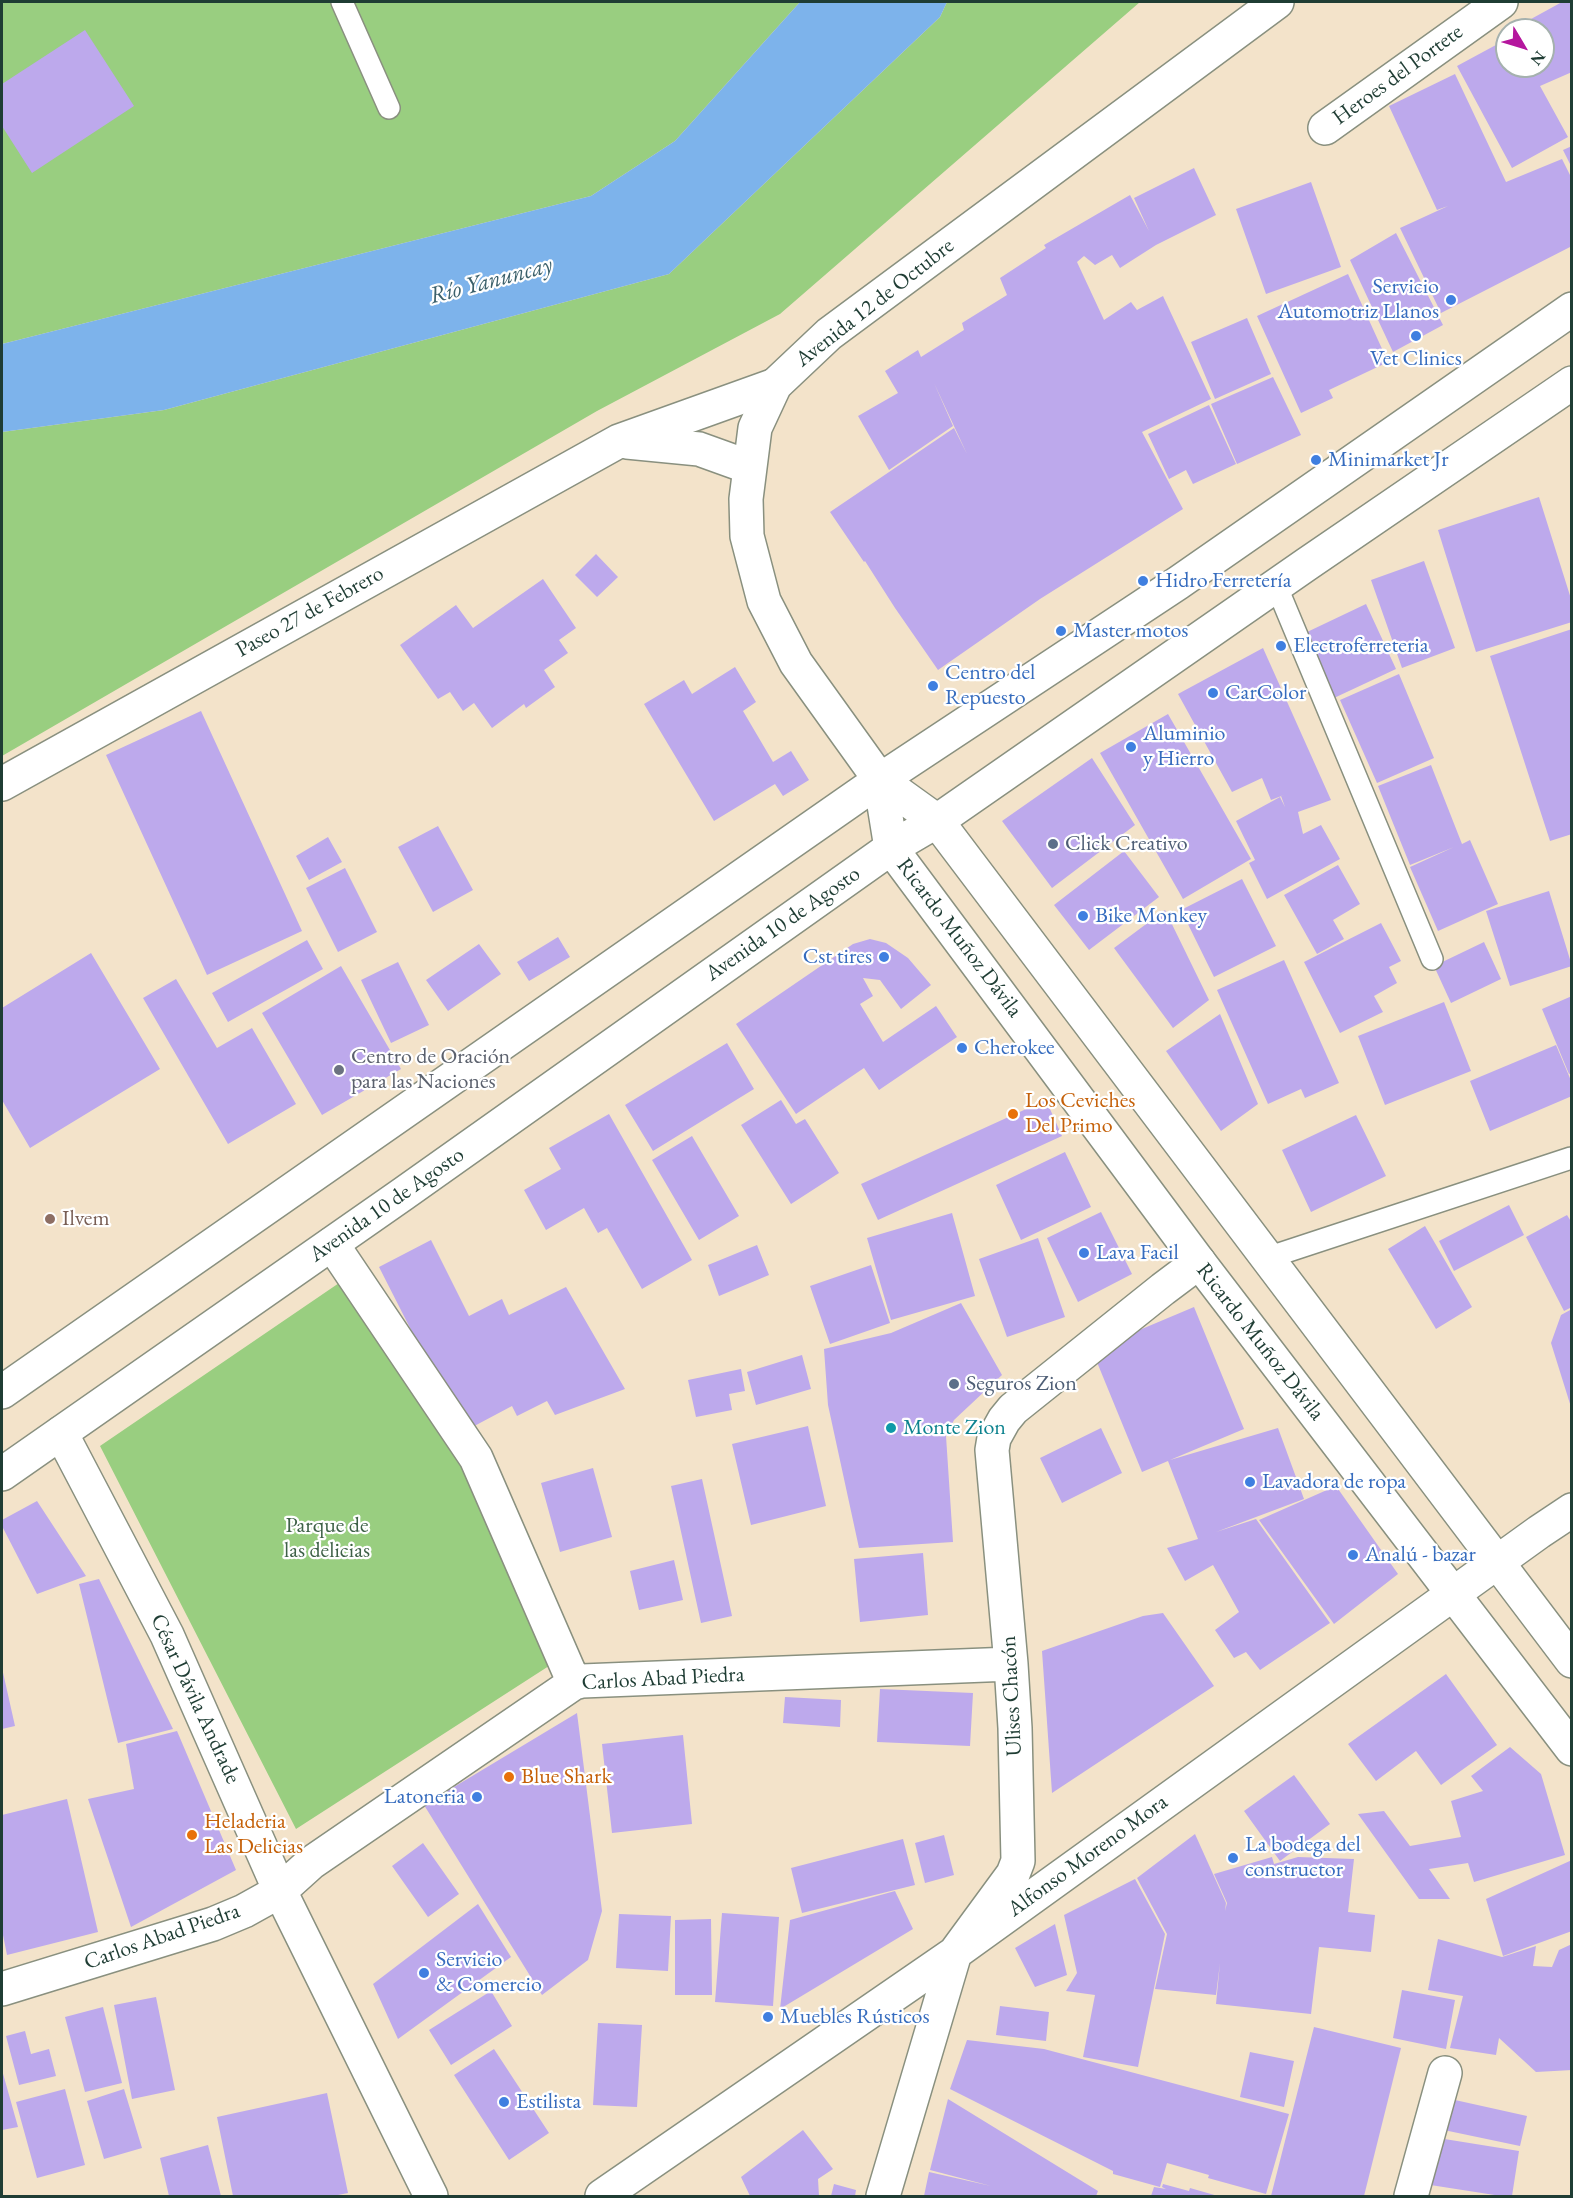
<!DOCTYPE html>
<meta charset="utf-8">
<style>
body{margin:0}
#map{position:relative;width:1573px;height:2198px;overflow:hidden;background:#f3e3ca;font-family:"EB Garamond",serif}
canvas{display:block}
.frame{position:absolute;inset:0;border:3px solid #1f3d34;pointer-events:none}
.north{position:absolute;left:1495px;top:18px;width:60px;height:60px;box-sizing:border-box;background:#fff;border:2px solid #a5b1ae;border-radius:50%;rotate:128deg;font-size:16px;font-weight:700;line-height:24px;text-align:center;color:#1f3d34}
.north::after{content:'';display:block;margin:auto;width:21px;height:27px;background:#b5179e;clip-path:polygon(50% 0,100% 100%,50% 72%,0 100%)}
</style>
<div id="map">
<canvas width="1573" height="2198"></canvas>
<div class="frame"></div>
<div class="north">N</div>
</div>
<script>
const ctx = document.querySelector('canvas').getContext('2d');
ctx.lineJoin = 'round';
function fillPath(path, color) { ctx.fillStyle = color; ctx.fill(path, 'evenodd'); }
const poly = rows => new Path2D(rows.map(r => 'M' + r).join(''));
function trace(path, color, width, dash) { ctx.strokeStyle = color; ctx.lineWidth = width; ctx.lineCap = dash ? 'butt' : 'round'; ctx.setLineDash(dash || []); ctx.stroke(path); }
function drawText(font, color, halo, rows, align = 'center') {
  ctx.font = font + ' "EB Garamond",serif'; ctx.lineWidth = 4.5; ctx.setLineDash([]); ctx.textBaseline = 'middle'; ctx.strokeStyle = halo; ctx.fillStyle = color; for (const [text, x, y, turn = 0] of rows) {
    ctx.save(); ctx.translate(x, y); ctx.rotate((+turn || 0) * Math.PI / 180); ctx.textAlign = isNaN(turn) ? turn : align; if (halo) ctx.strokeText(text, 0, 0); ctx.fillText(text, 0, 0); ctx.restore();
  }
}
fillPath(poly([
 [2,2,800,2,675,141,591,196,2,344],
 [947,2,1140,2,780,314,597,411,2,756,2,432,164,410,669,274,940,17],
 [342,1281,468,1461,552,1664,296,1829,100,1446]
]), '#99ce80');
fillPath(poly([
 [800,2,947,2,940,17,669,274,164,410,2,432,2,344,591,196,675,141]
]), '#7db3eb');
fillPath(poly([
 [1562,2,1572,2,1572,72,1540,86,1568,137,1512,168,1457,66,1507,39,1507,66,1543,66,1543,30,1511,30],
 [85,30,134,106,32,173,2,126,2,84],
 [1455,74,1506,182,1562,159,1572,179,1572,246,1441,313,1400,228,1448,206,1437,210,1389,106],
 [1572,146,1572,168,1563,150],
 [1194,168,1216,215,1156,245,1120,268,1112,255,1095,265,1084,256,1077,262,1104,320,1131,302,1137,310,1163,296,1211,399,1142,432,1183,509,1040,599,938,670,895,608,865,561,864,562,830,512,954,428,967,454,934,383,953,426,889,470,858,416,898,393,885,371,918,350,921,357,964,330,962,323,1007,295,1000,278,1046,248,1044,245,1130,195,1149,231,1134,198],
 [1311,182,1341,267,1266,294,1236,209],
 [1396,233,1443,325,1393,352,1350,260],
 [1348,274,1388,362,1329,390,1333,398,1301,413,1257,316],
 [1247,318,1271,374,1215,399,1191,342],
 [1273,377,1301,435,1237,464,1211,404],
 [1209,405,1236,464,1193,484,1186,470,1169,479,1148,434],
 [1539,497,1572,602,1572,622,1476,652,1438,530],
 [596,554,618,577,597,597,575,575],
 [1424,561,1455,648,1402,668,1371,580],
 [543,579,576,628,559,640,568,653,544,670,555,687,526,708,524,704,492,728,474,703,463,711,450,692,438,699,400,645,456,605,473,628],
 [1366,604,1396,669,1334,698,1305,633],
 [1572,629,1572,834,1550,841,1490,656],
 [1263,648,1331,800,1298,812,1303,834,1321,825,1340,859,1267,899,1249,863,1255,860,1236,821,1280,797,1285,807,1281,796,1284,795,1271,800,1262,778,1232,792,1178,694],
 [735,667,756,702,743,711,773,762,791,751,809,780,783,796,775,784,714,821,644,704,684,680,692,694],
 [1399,674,1434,758,1377,783,1340,700],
 [201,711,302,931,207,975,106,755],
 [1168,714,1251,859,1183,899,1100,753],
 [1092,758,1135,825,1052,888,1002,821],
 [1431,765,1462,844,1470,840,1498,904,1438,931,1410,867,1454,847,1410,865,1378,786],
 [438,826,473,890,433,912,398,847],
 [328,837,342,862,309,880,296,856],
 [1124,851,1159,897,1089,950,1054,905],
 [1338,865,1360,904,1333,920,1344,939,1317,954,1284,895],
 [345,868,377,932,338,952,306,888],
 [1242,879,1276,946,1214,977,1181,910],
 [1549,891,1572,966,1510,986,1486,911],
 [1165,910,1209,1000,1173,1028,1114,948],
 [1381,923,1401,961,1389,967,1397,983,1374,996,1383,1012,1340,1033,1304,962],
 [558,937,570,957,529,981,517,962],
 [870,939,886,943,908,958,931,985,901,1009,880,980,863,978,873,996,860,1004,883,1042,936,1006,957,1037,879,1090,864,1068,796,1114,736,1024,853,944],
 [307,940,323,969,228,1022,212,993],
 [1484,942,1501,979,1451,1003,1434,966],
 [479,944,501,974,448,1011,426,980],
 [91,953,160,1069,30,1148,2,1100,2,1008],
 [1284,960,1339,1083,1305,1098,1301,1089,1268,1104,1217,990],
 [398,962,429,1025,391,1043,361,980],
 [341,966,401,1069,322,1115,262,1013],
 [176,979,217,1048,252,1028,296,1104,228,1144,143,998],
 [1572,996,1572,1073,1569,1074,1542,1009],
 [1444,1002,1471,1071,1385,1105,1358,1036],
 [1220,1014,1258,1104,1221,1131,1166,1051],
 [727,1043,754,1089,653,1151,625,1105],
 [1556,1045,1572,1083,1572,1096,1490,1131,1470,1081],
 [781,1100,796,1124,805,1119,839,1173,791,1204,741,1125],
 [1046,1100,1062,1136,878,1220,861,1184],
 [609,1114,692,1260,642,1289,607,1228,598,1233,584,1208,546,1230,524,1190,561,1169,549,1148],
 [1356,1115,1386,1176,1311,1212,1282,1150],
 [692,1136,739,1216,699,1240,652,1160],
 [1065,1152,1091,1207,1021,1240,996,1185],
 [1509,1205,1524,1235,1454,1271,1439,1241],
 [1101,1212,1132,1274,1078,1302,1047,1238],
 [952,1213,975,1296,891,1320,867,1238],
 [1567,1215,1572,1223,1572,1307,1564,1311,1526,1237],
 [1425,1226,1472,1307,1436,1329,1388,1249],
 [1038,1238,1065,1317,1007,1337,979,1259],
 [431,1240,469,1316,502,1299,509,1315,566,1287,625,1389,555,1415,547,1401,517,1416,512,1406,463,1432,379,1267],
 [757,1245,769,1275,719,1296,708,1265],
 [871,1265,890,1323,830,1344,810,1286],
 [961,1303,1002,1375,954,1420,946,1436,953,1542,859,1548,828,1405,824,1349,891,1333],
 [1194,1307,1244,1429,1170,1460,1278,1428,1304,1499,1216,1532,1256,1519,1330,1623,1260,1670,1246,1652,1234,1658,1215,1630,1239,1612,1213,1565,1185,1581,1167,1548,1198,1539,1168,1461,1142,1472,1092,1350],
 [1572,1309,1572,1407,1571,1407,1551,1343,1561,1315],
 [802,1355,811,1389,756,1405,747,1372],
 [741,1369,745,1391,729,1394,732,1410,696,1417,688,1380],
 [808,1426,826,1506,751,1525,732,1444],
 [1101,1428,1122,1473,1062,1503,1040,1458],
 [593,1468,612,1537,560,1552,541,1483],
 [702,1479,732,1616,701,1623,671,1486],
 [1336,1486,1398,1574,1334,1624,1259,1520],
 [37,1501,86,1576,37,1594,2,1526,2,1520],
 [923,1553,928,1615,860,1622,854,1559],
 [674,1560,683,1600,639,1610,630,1571],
 [99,1579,173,1729,118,1743,79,1584],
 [1163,1613,1214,1686,1052,1793,1042,1651,1143,1616],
 [2,1668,15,1726,2,1729],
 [1446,1674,1497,1745,1441,1785,1416,1751,1376,1781,1348,1744],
 [880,1689,973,1693,970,1746,877,1742],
 [785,1697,841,1700,840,1727,783,1723],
 [577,1713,602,1911,588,1960,542,1995,424,1805],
 [177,1731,236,1870,131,1927,88,1799,134,1789,126,1744],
 [683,1735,692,1824,612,1833,602,1744],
 [1510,1747,1541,1774,1565,1855,1474,1882,1468,1863,1429,1869,1450,1899,1419,1899,1358,1814,1384,1811,1410,1846,1461,1837,1451,1801,1483,1791,1471,1776],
 [1294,1775,1330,1824,1280,1861,1244,1811],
 [67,1799,98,1932,7,1955,2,1930,2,1815],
 [1195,1834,1226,1903,1225,1911,1227,1903,1214,1874,1272,1857,1274,1864,1298,1857,1354,1859,1348,1912,1375,1915,1371,1952,1319,1947,1311,2014,1216,2004,1220,1963,1216,1995,1155,1989,1167,1934,1137,1878],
 [944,1835,954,1875,925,1883,915,1843],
 [903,1839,915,1885,802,1913,791,1868],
 [423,1843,459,1894,428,1917,392,1866],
 [1572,1860,1572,1931,1503,1956,1486,1899],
 [1135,1879,1165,1934,1138,2067,1083,2057,1095,1995,1066,1991,1077,1973,1064,1915],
 [895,1891,913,1929,780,2009,790,1920],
 [478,1904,511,1957,398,2039,373,1984],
 [722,1913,779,1917,773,2006,715,2002],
 [619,1914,671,1916,668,1971,616,1968],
 [711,1919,712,1995,675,1995,675,1920],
 [1055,1924,1067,1975,1035,1987,1015,1948],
 [1438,1939,1502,1957,1536,1946,1533,1966,1552,1967,1559,1950,1572,1944,1572,2070,1536,2072,1499,2038,1496,2055,1450,2048,1463,1996,1428,1990],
 [1402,1990,1455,2000,1446,2049,1393,2038],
 [491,1991,512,2026,451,2065,429,2030],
 [156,1997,175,2090,132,2099,114,2005],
 [1000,2006,1049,2012,1046,2041,996,2035],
 [103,2007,122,2083,85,2092,65,2017],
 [598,2023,642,2025,637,2107,593,2105],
 [1314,2027,1401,2048,1364,2196,1271,2196],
 [25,2031,31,2054,49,2049,56,2076,19,2085,6,2036],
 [967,2040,1044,2049,1289,2114,1266,2194,1208,2178,1209,2175,1167,2163,1160,2187,1113,2174,1113,2171,950,2089],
 [494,2049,549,2133,509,2160,454,2075],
 [1250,2052,1294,2061,1284,2107,1240,2097],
 [2,2070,18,2127,2,2130],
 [65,2089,85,2165,37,2178,16,2102],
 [124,2089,142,2148,104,2159,87,2101],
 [327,2093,348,2193,333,2196,233,2196,217,2117],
 [1446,2098,1527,2116,1520,2146,1439,2129],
 [948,2099,1098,2191,1096,2196,924,2196,929,2172,991,2186,930,2170],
 [803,2130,833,2169,818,2179,819,2196,750,2196,741,2177],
 [1432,2137,1519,2151,1512,2196,1501,2196,1424,2184],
 [208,2145,221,2196,169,2196,160,2158],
 [834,2184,856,2190,855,2196,831,2196],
 [1163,2184,1189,2191,1190,2188,1218,2196,1151,2196,1154,2187,1166,2189,1162,2187]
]), '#bda9ec');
const lane = poly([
 [342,2,389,108],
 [1276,585,1432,959],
 [1267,1258,1571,1158]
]);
const street = poly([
 [1325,128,1501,2],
 [627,442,699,449,749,467],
 [2,784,619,441,775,385],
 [332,1244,476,1458,574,1683],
 [61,1433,167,1635,280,1891,431,2196],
 [2,1989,213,1924,244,1911,280,1891,311,1863,574,1683,582,1681,1011,1664],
 [602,2196,955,1953,1539,1532,1572,1510],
 [883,2196,955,1953,1013,1874,1018,1861,1015,1728,1011,1664,992,1450,994,1438,1004,1420,1013,1409,1163,1289,1199,1262],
 [1411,2196,1445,2073]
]);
const secondary = poly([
 [1277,2,829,334,775,385,755,428,746,499,747,536,764,601,796,663,880,780,937,821,1572,1661],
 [880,780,891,848,1199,1262,1572,1749],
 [2,1392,880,780,1178,583,1572,309],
 [2,1474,403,1194,891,848,937,821,1307,564,1572,383]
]);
trace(lane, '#89907f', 24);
trace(street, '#89907f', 36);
trace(secondary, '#89907f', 36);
trace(lane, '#fff', 21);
trace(street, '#fff', 33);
trace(secondary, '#fff', 33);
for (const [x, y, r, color] of [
 [1451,300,6,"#3f7fe0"],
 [1416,336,6,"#3f7fe0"],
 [1316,460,6,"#3f7fe0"],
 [1143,581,6,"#3f7fe0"],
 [1061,631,6,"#3f7fe0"],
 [1281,646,6,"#3f7fe0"],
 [933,686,6,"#3f7fe0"],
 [1213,693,6,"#3f7fe0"],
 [1131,747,6,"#3f7fe0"],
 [1053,844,6,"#5c6f8a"],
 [1083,916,6,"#3f7fe0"],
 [884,957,6,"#3f7fe0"],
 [962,1048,6,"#3f7fe0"],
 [339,1070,6,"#6b7280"],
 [1013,1114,6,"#e8710a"],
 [50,1219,6,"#8d6e63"],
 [1084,1253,6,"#3f7fe0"],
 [954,1384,6,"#5c6f8a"],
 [891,1428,6,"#0f9aa8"],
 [1250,1482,6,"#3f7fe0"],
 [1353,1555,6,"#3f7fe0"],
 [509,1777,6,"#e8710a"],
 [477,1797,6,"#3f7fe0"],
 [192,1835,6,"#e8710a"],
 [1233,1858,6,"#3f7fe0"],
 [424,1973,6,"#3f7fe0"],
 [768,2017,6,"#3f7fe0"],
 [504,2102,6,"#3f7fe0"]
]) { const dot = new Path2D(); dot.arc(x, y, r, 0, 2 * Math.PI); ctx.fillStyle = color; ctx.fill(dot); trace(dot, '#fff', 2); }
drawText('22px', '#1f3d34', '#fff', [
 ["Heroes del Portete",1398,75,-36],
 ["Avenida 12 de Octubre",875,303,-38],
 ["Paseo 27 de Febrero",310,612,-29],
 ["Avenida 10 de Agosto",783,924,-35],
 ["Ricardo Muñoz Dávila",959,938,53],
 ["Avenida 10 de Agosto",387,1205,-35],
 ["Ricardo Muñoz Dávila",1260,1342,52],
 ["Carlos Abad Piedra",663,1679,-3],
 ["Ulises Chacón",1012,1696,-93],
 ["César Dávila Andrade",195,1699,65],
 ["Alfonso Moreno Mora",1088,1856,-36],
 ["Carlos Abad Piedra",162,1937,-19]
]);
drawText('22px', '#366cbe', '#fff', [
 ["Servicio",1439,287,"right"],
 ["Automotriz Llanos",1439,312,"right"],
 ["Vet Clinics",1416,359,"center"],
 ["Minimarket Jr",1328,460],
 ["Hidro Ferretería",1155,581],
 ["Master motos",1073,631],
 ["Electroferreteria",1293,646],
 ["Centro del",945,673],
 ["Repuesto",945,698],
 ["CarColor",1225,693],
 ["Aluminio",1143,734],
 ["y Hierro",1143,759],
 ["Bike Monkey",1095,916],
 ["Cst tires",872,957,"right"],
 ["Cherokee",974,1048],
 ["Lava Facil",1096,1253],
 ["Lavadora de ropa",1262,1482],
 ["Analú - bazar",1365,1555],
 ["Latoneria",465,1797,"right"],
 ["La bodega del",1245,1845],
 ["constructor",1245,1870],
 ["Servicio",436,1960],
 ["& Comercio",436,1985],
 ["Muebles Rústicos",780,2017],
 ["Estilista",516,2102]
], 'left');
drawText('22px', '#4e5e75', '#fff', [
 ["Click Creativo",1065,844],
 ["Seguros Zion",966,1384]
], 'left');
drawText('22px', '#5b616d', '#fff', [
 ["Centro de Oración",351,1057],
 ["para las Naciones",351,1082]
], 'left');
drawText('22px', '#c56008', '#fff', [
 ["Los Ceviches",1025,1101],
 ["Del Primo",1025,1126],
 ["Blue Shark",521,1777],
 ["Heladeria",204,1822],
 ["Las Delicias",204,1847]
], 'left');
drawText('22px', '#785e54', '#fff', [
 ["Ilvem",62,1219]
], 'left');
drawText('22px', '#0d838f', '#fff', [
 ["Monte Zion",903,1428]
], 'left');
drawText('22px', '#3e6147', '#fff', [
 ["Parque de",327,1526],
 ["las delicias",327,1551]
]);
drawText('italic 24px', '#3b606b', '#fff', [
 ["Río Yanuncay",491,281,-15]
]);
</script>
